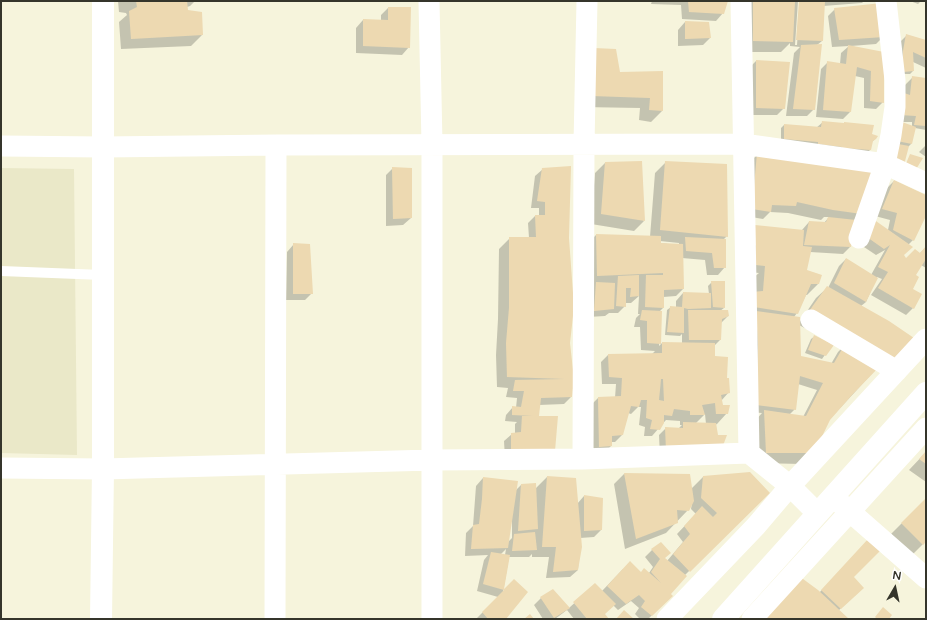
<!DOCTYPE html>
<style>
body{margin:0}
#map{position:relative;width:927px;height:620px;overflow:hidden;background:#f6f4dc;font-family:"Varela Round",sans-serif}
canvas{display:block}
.frame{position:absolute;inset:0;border:2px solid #35352b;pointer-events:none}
.north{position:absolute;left:875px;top:568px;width:40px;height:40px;-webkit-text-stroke:3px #fff;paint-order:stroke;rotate:9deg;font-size:11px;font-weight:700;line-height:16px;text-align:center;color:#35352b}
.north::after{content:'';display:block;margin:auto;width:14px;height:18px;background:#35352b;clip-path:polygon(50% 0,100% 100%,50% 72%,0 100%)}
</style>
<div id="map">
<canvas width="927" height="620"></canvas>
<div class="frame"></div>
<div class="north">N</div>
</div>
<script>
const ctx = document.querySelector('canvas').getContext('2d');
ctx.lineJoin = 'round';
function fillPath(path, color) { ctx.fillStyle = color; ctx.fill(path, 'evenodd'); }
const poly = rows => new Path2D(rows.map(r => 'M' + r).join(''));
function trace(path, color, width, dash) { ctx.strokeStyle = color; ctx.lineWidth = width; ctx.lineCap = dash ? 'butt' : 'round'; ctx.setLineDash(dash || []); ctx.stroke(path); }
fillPath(poly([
 [1,168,74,169,77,455,1,453]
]), '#eae8c8');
fillPath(poly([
 [118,1,195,1,190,6,187,7,187,11,202,35,191,46,121,49,119,22,127,15,126,13,119,12],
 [652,1,726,1,723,13,716,21,682,19,681,5,651,4],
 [743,1,798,1,795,45,797,45,800,1,864,1,862,3,823,6,822,41,817,45,814,109,807,116,786,116,794,53,800,47,790,46,790,43,781,52,743,52],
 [910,1,921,1,918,4],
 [388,8,409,47,402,55,356,53,356,28,363,20,381,20,381,15],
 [835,9,883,37,876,44,851,46,883,53,883,102,876,109,864,108,864,78,855,76,850,112,843,119,816,117,821,69,828,62,840,64,841,53,849,46,832,47,828,16],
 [685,22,710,38,703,45,678,46,678,30],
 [907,35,926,41,926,68,913,62,913,71,910,74,900,74,900,42],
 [756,61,784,108,777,115,750,115,749,68],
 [662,72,662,111,651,122,639,120,640,108,582,107,619,73],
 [912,78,926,79,926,130,915,128,911,144,907,148,894,144,912,127,912,122,894,122,905,85],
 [823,122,875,139,871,143,870,150,862,157,781,142,781,128,784,125,816,128],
 [926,145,926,157,919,152],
 [758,154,861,213,853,221,850,247,843,254,810,252,806,271,818,284,807,295,806,295,797,313,794,317,799,323,816,298,827,288,828,288,839,266,846,259,871,275,885,250,876,255,858,243,888,230,890,220,875,216,887,188,894,181,926,196,926,213,913,240,908,245,903,256,906,259,919,254,926,247,926,268,921,265,915,275,912,289,913,308,906,315,871,295,882,279,877,277,866,302,861,306,878,367,830,419,802,464,756,463,754,422,762,413,749,412,754,277,759,273,749,272,747,248,802,230,809,222,824,223,829,217,824,217,821,220,788,213,770,212,763,219,745,216,750,162],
 [799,325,842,348,838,352,831,364,800,357],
 [798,384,817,390,803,417,789,415,795,409],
 [666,162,727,236,723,240,725,267,718,275,707,275,705,260,682,258,683,289,676,296,663,297,663,308,659,312,661,312,659,346,662,343,682,344,682,334,680,336,665,335,667,310,671,307,676,308,676,301,683,293,709,294,708,286,712,282,724,308,720,311,728,316,721,323,720,340,714,346,714,357,726,379,729,392,721,401,722,406,727,413,717,424,660,457,659,435,666,428,678,429,682,425,680,425,680,421,666,420,652,436,644,436,645,427,639,425,641,407,638,407,631,414,628,413,622,435,615,442,611,442,611,446,604,453,592,454,591,405,598,398,615,398,616,384,602,384,601,362,608,355,652,354,655,351,641,350,640,327,634,327,636,318,640,314,638,314,639,296,631,303,625,303,625,306,618,313,609,313,605,316,588,317,589,290,594,286,587,286,586,245,596,235,650,237,655,173],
 [660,241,679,243,679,245,660,243],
 [705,414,706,424,695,424],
 [605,163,644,221,634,231,591,224,595,173],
 [393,168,411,218,403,225,386,226,386,175],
 [543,169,568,238,571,397,564,404,539,405,537,417,505,459,504,441,512,434,515,433,515,424,517,422,505,421,506,415,513,407,516,408,517,398,506,397,508,388,497,387,496,355,498,319,499,249,510,238,529,238,528,223,535,216,539,216,539,208,531,208,535,176],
 [294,244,312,293,305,300,286,300,287,252],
 [815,336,832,345,822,359,805,353,811,339],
 [926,452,926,482,909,470],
 [624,474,691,489,703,477,768,493,685,575,670,594,672,596,648,619,640,619,635,614,639,608,631,601,618,610,613,605,604,614,608,619,574,619,567,610,555,619,543,619,534,605,541,598,553,591,569,608,595,584,602,591,623,569,640,573,649,573,653,567,645,557,652,550,661,543,664,558,667,561,683,542,677,534,696,514,691,509,692,503,688,510,666,533,625,549,614,484],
 [547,477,577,504,584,496,601,530,594,537,580,538,578,570,570,577,546,578,549,557,532,557,532,554,529,557,509,557,503,592,505,619,476,619,498,597,477,591,484,560,488,555,465,556,466,533,473,526,476,486,483,478,515,491,521,485,535,489],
 [511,520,512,520,512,538,508,542],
 [506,549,505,555,501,554],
 [926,499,926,541,912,555,891,534],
 [868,541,880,550,852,577,863,588,838,611,847,619,761,619,799,577,819,593]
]), '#0003');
fillPath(poly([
 [136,1,187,1,188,10,202,12,203,35,131,39,129,11,137,7],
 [688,1,728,1,724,14,689,12],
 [753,1,795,1,793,42,753,41],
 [799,1,825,1,823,41,796,40],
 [882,3,884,37,839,40,834,8],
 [388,7,411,7,410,48,363,46,363,19,388,20],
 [685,21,709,22,711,38,685,39],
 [906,34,926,40,926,58,913,52,914,71,903,72,903,51],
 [822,44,815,110,793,109,801,45],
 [848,45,884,52,884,103,870,101,871,71,857,67,851,112,823,110,827,61,846,64],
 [594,48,616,49,620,72,663,71,663,111,649,110,650,98,592,96],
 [756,60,790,62,785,109,756,108],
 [912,76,926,78,926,126,914,125,916,116,900,115,904,93,910,95],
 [822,121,844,123,844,122,874,125,872,134,878,136,876,139,873,141,871,150,842,148,842,147,818,144,818,142,784,139,784,124,821,127],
 [902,122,916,127,912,144,897,141],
 [898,144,909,146,904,165,894,162],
 [757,153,879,172,862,214,833,210,797,202,796,206,772,205,771,212,752,209],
 [910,154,923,158,915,171,905,166],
 [642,161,645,221,601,214,605,162],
 [665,161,727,164,728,237,660,230],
 [571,166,569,238,574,307,570,343,574,379,572,397,541,398,539,416,558,416,555,451,511,452,511,433,521,432,522,416,533,416,512,415,512,406,521,407,524,391,513,391,515,380,565,379,507,377,506,343,509,308,509,237,536,237,535,215,545,215,545,202,537,201,542,168],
 [392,167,412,168,412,218,393,219],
 [894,180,926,195,926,216,914,241,893,230,897,213,882,209],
 [828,217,856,220,851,247,804,245,809,221,826,222],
 [873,219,913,247,904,255,906,258,915,249,920,253,926,246,926,259,916,275,919,277,913,289,922,294,914,309,878,288,888,272,878,267,890,245,884,249,864,235],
 [755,225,804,230,803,246,812,247,807,270,822,275,819,284,811,284,798,314,754,307,752,292,763,291,765,266,756,265],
 [596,234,661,236,661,243,683,244,684,289,664,290,664,308,645,307,646,275,663,275,663,273,597,276],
 [685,237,726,239,726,268,714,268,712,253,686,251],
 [293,243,310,244,313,294,293,294],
 [846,258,878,278,866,302,834,283],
 [639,275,639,296,630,297,631,288,626,288,626,307,616,306,618,276],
 [711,281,725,281,725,308,713,307],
 [596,282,615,283,614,309,594,311],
 [827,286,889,321,914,338,891,364,807,314],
 [683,292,711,293,711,308,688,309,684,308,684,333,667,332,670,306,682,307],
 [642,310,662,311,661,344,647,343,647,321,640,320],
 [688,310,728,310,729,316,722,319,721,340,689,340],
 [756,311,800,317,801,356,834,363,845,344,882,364,852,395,830,420,814,453,766,453,764,410,806,416,823,383,800,376,796,410,756,405,758,345],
 [814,335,834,345,826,356,808,350],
 [662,342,715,343,715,356,728,357,727,378,729,378,730,393,721,395,723,405,730,405,728,414,716,414,715,403,702,405,705,415,690,415,690,411,674,409,672,416,664,415,664,423,660,430,650,429,652,420,646,418,647,400,641,400,639,407,631,406,623,435,612,436,612,446,599,447,598,397,621,396,622,378,609,377,608,354,662,353],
 [661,379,663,379,664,401,659,400],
 [683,422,716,423,718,435,727,435,721,451,666,450,665,427,683,428],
 [926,451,926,464,919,459],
 [750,472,770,493,690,572,673,554,690,534,684,526,702,506,713,517,717,513,701,498,703,476],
 [624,473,690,474,694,501,689,511,677,510,678,523,636,539],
 [547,476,576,478,582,547,578,570,553,572,556,547,542,547],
 [483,477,518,481,508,548,471,549,473,525,479,524,482,499],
 [536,483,538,529,518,531,521,484],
 [584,495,603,498,602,530,584,531],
 [926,498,926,542,923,545,901,523],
 [535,532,537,550,512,551,514,534],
 [868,539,881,550,854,577,864,588,841,609,821,590],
 [661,542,671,553,665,558,687,576,671,594,673,596,652,616,641,607,645,601,639,595,626,604,607,586,630,561,641,572,644,568,661,583,651,572,660,559,651,549],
 [491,552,510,555,504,589,514,579,528,592,506,619,488,619,482,612,504,590,483,584],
 [799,576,818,590,849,619,761,619],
 [595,583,616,604,605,614,609,619,587,619,573,602],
 [553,589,570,608,554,618,540,597],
 [883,607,892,615,889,619,877,619,875,617],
 [624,610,634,619,616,619],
 [530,614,534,619,524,619]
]), '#edd9b1');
trace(poly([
 [1,271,103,275]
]), '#fff', 10);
trace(poly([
 [429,1,432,144,432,619],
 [741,1,749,453],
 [1,146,103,147,276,145,743,144,885,164,926,183],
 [859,238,885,164,891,135,895,107,895,80,886,1],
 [811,320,897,371],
 [583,459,584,144,587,1],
 [1,468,103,469,432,460,583,459,749,453,790,486,817,513],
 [839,502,926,578],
 [275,619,276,145],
 [667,619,756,526,790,486,926,339],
 [752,619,926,428]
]), '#fff', 21);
trace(poly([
 [101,619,103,469,103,1],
 [723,619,926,393]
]), '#fff', 22);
</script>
